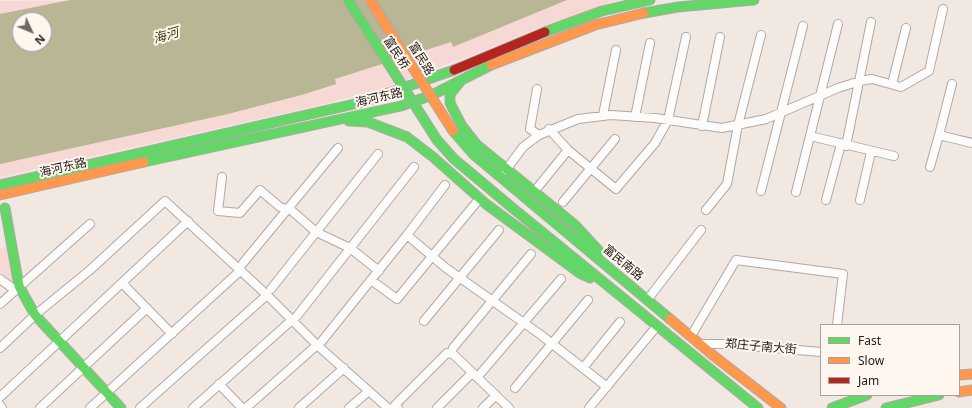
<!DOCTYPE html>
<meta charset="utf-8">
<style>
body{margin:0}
#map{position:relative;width:972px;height:408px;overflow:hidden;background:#f0e8e1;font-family:"Noto Sans",sans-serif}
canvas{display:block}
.legend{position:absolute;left:820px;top:324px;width:140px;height:72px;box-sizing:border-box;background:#fff6ef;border:1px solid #a8a19b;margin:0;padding:5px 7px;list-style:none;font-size:12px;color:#26211c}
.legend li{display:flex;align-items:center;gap:8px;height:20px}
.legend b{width:20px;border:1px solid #a8a19b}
.north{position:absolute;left:12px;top:12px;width:40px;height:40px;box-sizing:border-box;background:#fff6ef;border:1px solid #a8a19b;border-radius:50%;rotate:134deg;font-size:11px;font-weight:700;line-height:16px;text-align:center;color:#26211c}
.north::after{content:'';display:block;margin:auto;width:14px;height:18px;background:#6d6761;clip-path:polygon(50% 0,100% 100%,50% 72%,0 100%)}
</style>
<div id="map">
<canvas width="972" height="408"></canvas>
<ul class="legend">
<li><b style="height:5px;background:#63d668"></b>Fast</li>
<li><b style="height:5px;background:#ff974d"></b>Slow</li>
<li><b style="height:5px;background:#b3261e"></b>Jam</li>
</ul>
<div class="north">N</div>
</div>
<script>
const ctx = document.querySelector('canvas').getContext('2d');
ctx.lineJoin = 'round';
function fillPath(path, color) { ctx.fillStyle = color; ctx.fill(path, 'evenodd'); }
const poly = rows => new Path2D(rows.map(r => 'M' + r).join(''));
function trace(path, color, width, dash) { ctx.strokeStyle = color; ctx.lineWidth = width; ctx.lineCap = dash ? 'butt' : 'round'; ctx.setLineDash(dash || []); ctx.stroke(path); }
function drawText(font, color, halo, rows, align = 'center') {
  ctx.font = font + ' "Noto Sans","Noto Sans SC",sans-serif'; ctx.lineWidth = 4; ctx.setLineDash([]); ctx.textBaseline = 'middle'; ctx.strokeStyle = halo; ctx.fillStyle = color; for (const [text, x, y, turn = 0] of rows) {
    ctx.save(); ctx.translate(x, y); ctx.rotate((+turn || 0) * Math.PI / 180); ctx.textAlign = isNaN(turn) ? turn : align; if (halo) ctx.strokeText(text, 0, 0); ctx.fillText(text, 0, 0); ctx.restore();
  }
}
fillPath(poly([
 [618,0,530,31,490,48,375,91,307,108,0,177,0,1],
 [20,20,44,20,44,44,20,44],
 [6,246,14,283,0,273,0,249]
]), '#f6d8d4');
fillPath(poly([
 [70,0,567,0,453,47,451,42,335,79,336,84,305,94,228,114,0,164,0,14],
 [20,20,44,20,44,44,20,44]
]), '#b8b695');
const street = poly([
 [892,84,906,28],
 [952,84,939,135,972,143],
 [537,89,530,129,539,135],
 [603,115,616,50],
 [635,117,650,43],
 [702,126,720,37],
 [549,129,568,150,616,189,655,143,668,120,686,37],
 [810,136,894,156],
 [846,146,871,22],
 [930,167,939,135],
 [506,170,523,147,539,135,578,119,611,115,655,118,722,128,766,119,838,88,860,81,872,79,901,87,929,71,943,9],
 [222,177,218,211,240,213,260,190,280,207,291,210,316,232,350,248,379,271],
 [538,187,568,150],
 [761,191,803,26],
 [796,192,838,24],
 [826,200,841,144],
 [860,200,871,152],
 [563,202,615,139],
 [706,210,727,184,738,125,761,35],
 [407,235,446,268,541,335,607,387],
 [243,263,338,148],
 [0,279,15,290],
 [371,280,397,299,480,198],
 [122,283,172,334],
 [271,289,378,154],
 [648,299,701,230],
 [0,304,90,224],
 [297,316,414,167],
 [424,321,499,230],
 [691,336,736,260,843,274,837,325],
 [322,341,407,235,445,185],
 [700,344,726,344,821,352],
 [0,348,35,315,90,270,165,201,267,295,317,345,388,408],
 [453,348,531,254],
 [583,368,620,322],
 [481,373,561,279],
 [219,384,242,408],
 [515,388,588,300],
 [0,397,188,221],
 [0,405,2,408],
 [40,408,147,308],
 [90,408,241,270],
 [140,408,267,295],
 [193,408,292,320],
 [246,408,317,345],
 [299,408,344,368],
 [349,408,369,391],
 [398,408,395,405,447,353,453,354,509,408],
 [437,408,472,373],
 [483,408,496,395],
 [589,408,657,326]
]);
const fast = poly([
 [644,13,678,7,754,0],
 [545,32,602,11,650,0],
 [460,82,450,94,450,103,462,126,476,144,575,225,599,251],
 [349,121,368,122,407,137,433,157,486,204,581,274,590,278],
 [453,131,473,154,670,319],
 [437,140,454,159,515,210,758,408],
 [144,162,401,106,432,95,491,65],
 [0,185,363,102,454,70],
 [5,208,19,286,35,315,121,408],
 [832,408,867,395],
 [886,408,939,395]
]);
const slow = poly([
 [491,65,595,25,644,13],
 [0,195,144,162],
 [670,319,714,356,781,408],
 [959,375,972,374],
 [959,392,972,390]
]);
const jam = poly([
 [454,70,545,32]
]);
trace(street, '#b0a9a4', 10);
trace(fast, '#b0a9a4', 11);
trace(slow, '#b0a9a4', 11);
trace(jam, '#b0a9a4', 11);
trace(street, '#fdfcfa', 8);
trace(fast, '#63d668', 9);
trace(slow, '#ff974d', 9);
trace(jam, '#b3261e', 9);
const fastBridge = poly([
 [348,0,437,140]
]);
const slowBridge = poly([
 [370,0,453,131]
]);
trace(fastBridge, '#b0a9a4', 11, []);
trace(slowBridge, '#b0a9a4', 11, []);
trace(fastBridge, '#63d668', 9);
trace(slowBridge, '#ff974d', 9);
drawText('12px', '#26211c', '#fff6ef', [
 ["富民桥",396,53,57],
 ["富民路",421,59,58],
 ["海河东路",379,98,-13],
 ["海河东路",63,168,-13],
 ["富民南路",623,263,40],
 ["郑庄子南大街",761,347,5]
]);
drawText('italic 13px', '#3e3d04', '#fff6ef', [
 ["海河",166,36,-16]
]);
</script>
